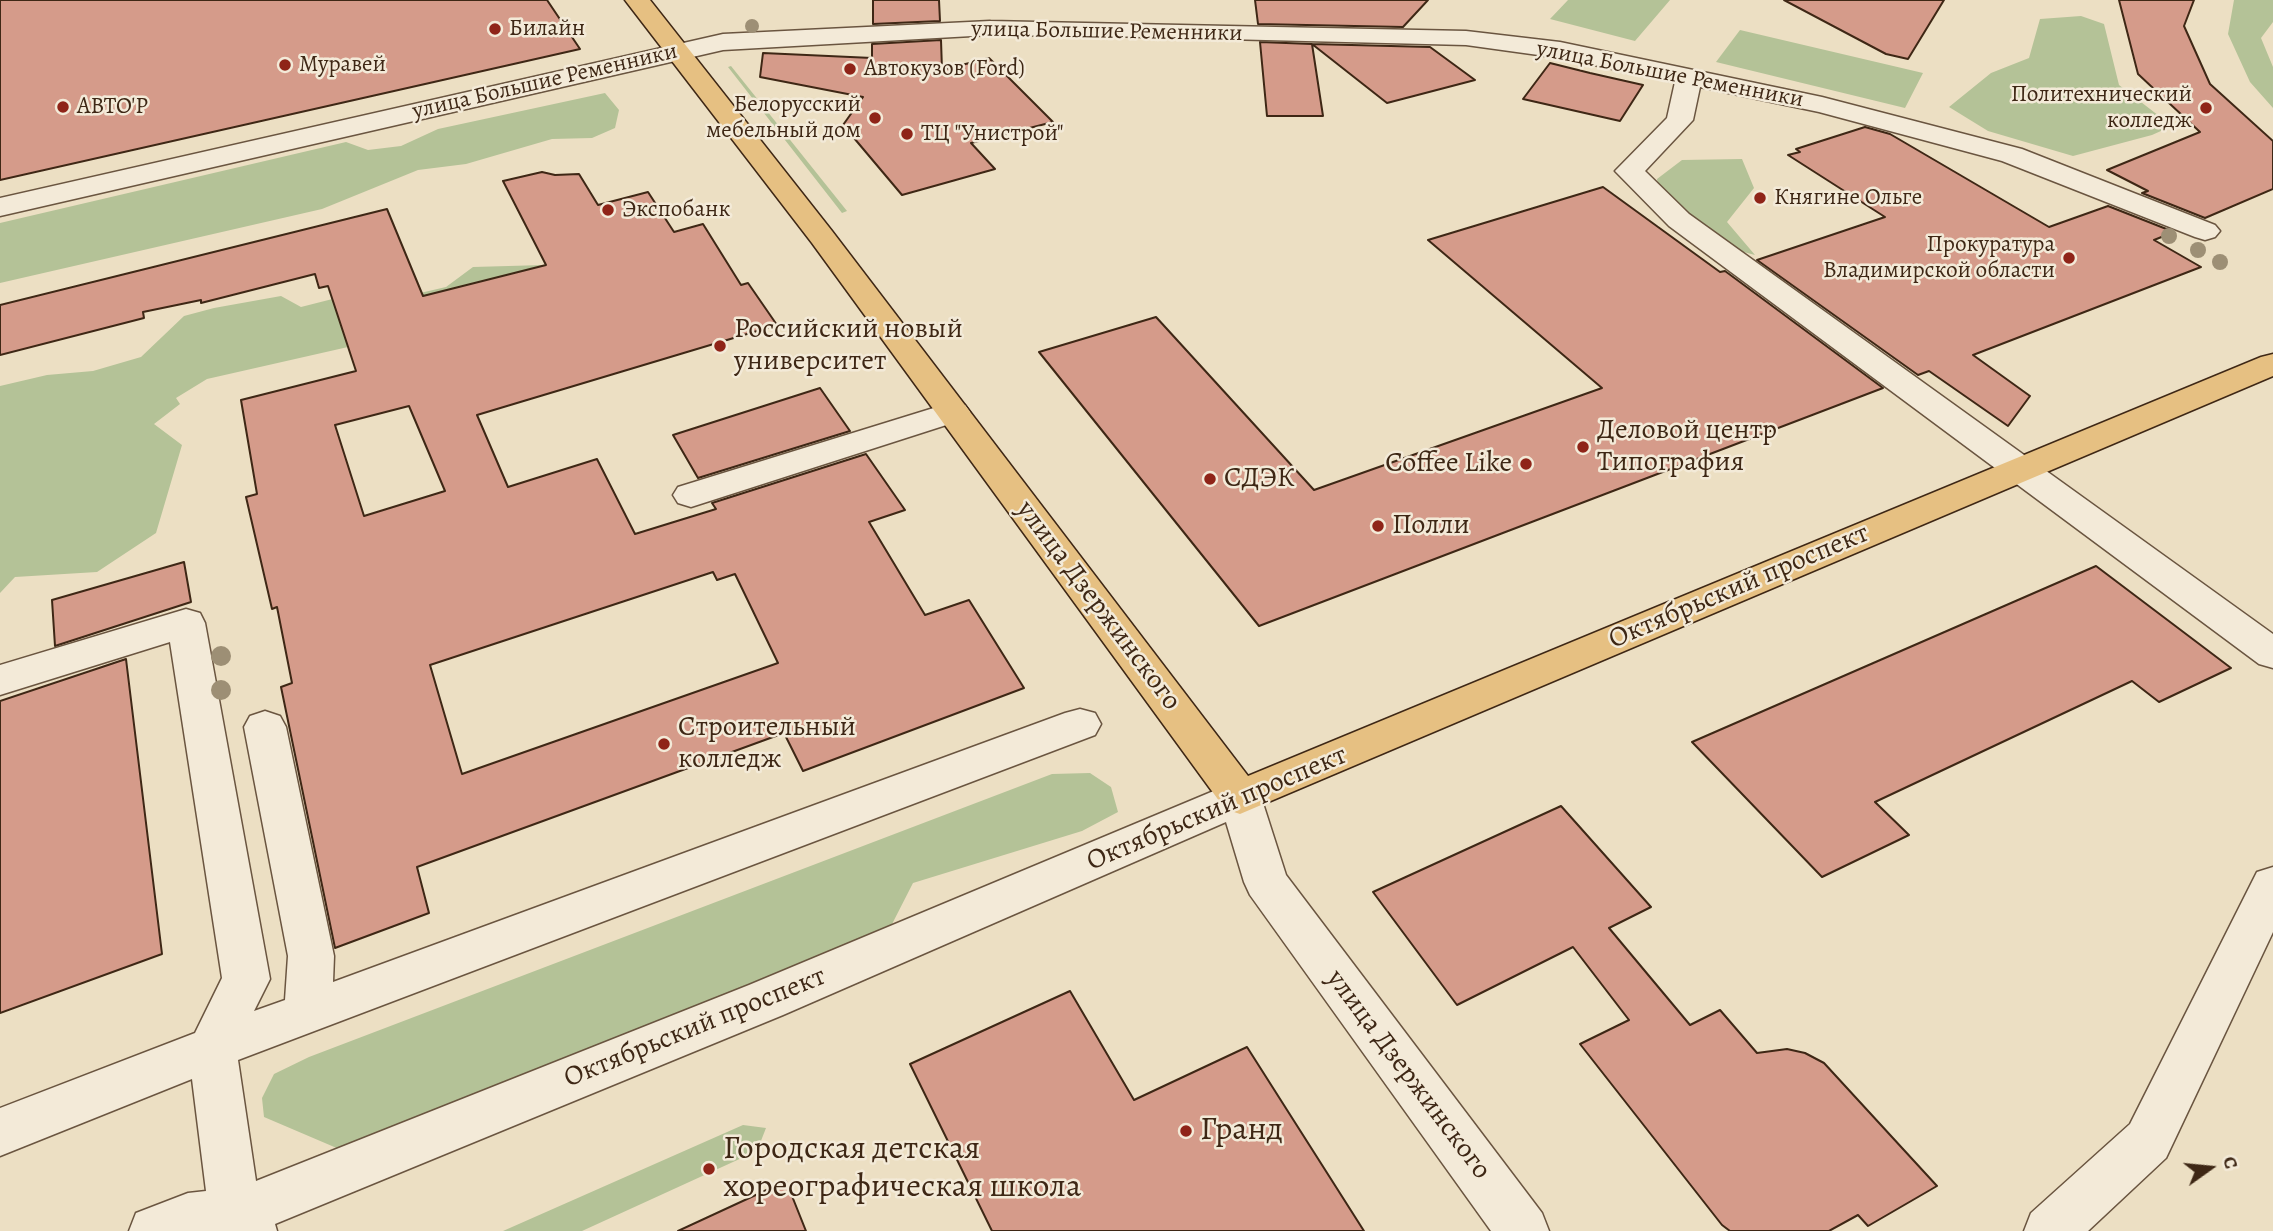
<!DOCTYPE html>
<meta charset="utf-8">
<style>
body{margin:0}
#map{position:relative;width:2273px;height:1231px;overflow:hidden;background:#ecdfc3;font-family:Alegreya,serif}
canvas{display:block}
.north{position:absolute;left:2175px;top:1133px;width:70px;height:70px;-webkit-text-stroke:5px #f3ead8;paint-order:stroke;rotate:75deg;font-size:19px;font-weight:700;line-height:28px;text-align:center;color:#3e2715}
.north::after{content:'';display:block;margin:auto;width:24px;height:32px;background:#3e2715;clip-path:polygon(50% 0,100% 100%,50% 72%,0 100%)}
</style>
<div id="map">
<canvas width="2273" height="1231"></canvas>
<div class="north">С</div>
</div>
<script>
const ctx = document.querySelector('canvas').getContext('2d');
ctx.lineJoin = 'round';
function fillPath(path, color) { ctx.fillStyle = color; ctx.fill(path, 'evenodd'); }
const poly = rows => new Path2D(rows.map(r => 'M' + r).join(''));
function trace(path, color, width, dash) { ctx.strokeStyle = color; ctx.lineWidth = width; ctx.lineCap = dash ? 'butt' : 'round'; ctx.setLineDash(dash || []); ctx.stroke(path); }
function drawText(font, color, halo, rows, align = 'center') {
  ctx.font = font + ' Alegreya,serif'; ctx.lineWidth = 5; ctx.setLineDash([]); ctx.textBaseline = 'middle'; ctx.strokeStyle = halo; ctx.fillStyle = color; for (const [text, x, y, turn = 0] of rows) {
    ctx.save(); ctx.translate(x, y); ctx.rotate((+turn || 0) * Math.PI / 180); ctx.textAlign = isNaN(turn) ? turn : align; if (halo) ctx.strokeText(text, 0, 0); ctx.fillText(text, 0, 0); ctx.restore();
  }
}
fillPath(poly([
 [1568,0,1670,0,1635,41,1550,19],
 [2234,0,2273,0,2273,22,2261,38,2273,67,2273,108,2250,82,2228,34],
 [2081,16,2104,24,2119,85,2172,126,2152,135,2073,156,1988,131,1949,107,1991,73,2029,58,2040,19],
 [1740,30,1923,73,1905,108,1716,62],
 [731,66,847,211,842,213,728,67],
 [605,93,619,110,615,128,592,138,552,139,466,164,418,170,322,209,0,283,0,223,346,142,368,150,401,146,438,129],
 [1742,159,1754,188,1727,222,1755,255,1725,247,1659,192,1657,179,1682,160],
 [544,265,339,318,348,347,207,379,176,398,180,404,154,424,182,445,156,533,97,572,15,577,0,593,0,386,47,375,93,371,141,357,184,316,214,308,281,296,301,307,360,292,377,303,446,287,473,267],
 [1090,773,1111,787,1118,812,1082,831,913,883,889,930,346,1152,264,1117,262,1098,274,1074,309,1057,1052,774],
 [743,1125,766,1128,757,1151,582,1231,503,1231]
]), '#b4c297');
const building = poly([
 [0,0,547,0,580,49,0,180,0,0],
 [873,0,939,0,940,21,873,24,873,0],
 [1255,0,1428,0,1403,27,1258,24,1255,0],
 [1784,0,1944,0,1908,59,1886,54,1784,0],
 [2119,0,2194,0,2184,26,2210,84,2273,141,2273,189,2205,218,2142,193,2148,191,2107,170,2200,132,2138,74,2119,0],
 [941,40,942,70,989,58,1053,122,971,143,995,169,902,195,843,125,863,97,760,77,763,53,872,58,872,44,941,40],
 [1260,42,1312,44,1323,116,1267,116,1260,42],
 [1312,44,1430,47,1475,80,1387,103,1312,44],
 [1550,63,1590,73,1643,85,1620,121,1523,99,1550,63],
 [1865,127,1890,134,2049,227,2108,206,2174,232,2154,240,2201,267,1973,355,2030,396,2008,426,1929,371,1918,375,1757,260,1885,217,1788,155,1800,152,1796,149,1865,127],
 [542,172,555,175,579,174,598,205,648,192,674,232,703,224,741,285,748,283,777,325,477,415,508,487,597,459,635,534,716,509,712,503,866,454,905,510,869,522,925,615,969,600,1024,688,803,771,784,733,417,867,429,913,335,948,281,687,292,683,277,607,272,609,246,497,257,494,241,400,356,371,328,286,319,288,315,274,201,303,201,300,143,312,144,318,0,355,0,305,387,209,423,296,546,265,503,181,542,172],
 [409,406,445,491,364,516,335,425,409,406],
 [713,572,717,580,735,574,778,663,462,774,430,665,713,572],
 [1603,187,1720,272,1725,271,1883,388,1259,626,1039,352,1156,317,1314,490,1602,388,1428,240,1603,187],
 [820,388,850,431,698,478,673,435,820,388],
 [184,562,191,602,55,646,52,600,184,562],
 [2096,566,2231,668,2159,702,2132,681,1875,802,1909,835,1822,877,1692,742,2096,566],
 [126,659,162,954,0,1013,0,701,126,659],
 [1561,806,1651,907,1609,928,1690,1025,1720,1010,1757,1053,1787,1049,1805,1053,1824,1063,1937,1186,1868,1226,1858,1215,1829,1231,1730,1231,1722,1225,1580,1044,1629,1020,1573,947,1457,1005,1373,892,1561,806],
 [1070,991,1134,1100,1247,1047,1364,1231,992,1231,910,1064,1070,991],
 [786,1181,806,1231,678,1231,786,1181]
]);
fillPath(building, '#d59b8a');
trace(building, '#3e2715', 2);
const minor = poly([
 [990,21,1466,31,1560,42,1822,97,2022,149,2215,225,2220,231,2215,237,2205,240,2195,237,2002,161,1819,112,1700,87,1693,120,1645,171,1689,214,2273,634,2273,668,2259,664,1669,226,1615,171,1667,118,1675,82,1560,58,1466,45,1105,36,990,35,723,50,0,216,0,198,723,34,990,21],
 [953,402,965,405,970,412,965,419,691,507,678,503,673,495,678,487,953,402],
 [186,609,200,613,205,623,270,979,254,1011,285,1000,288,956,244,727,250,716,265,711,280,716,286,727,334,956,333,982,1065,713,1080,709,1095,713,1101,724,1095,735,238,1060,256,1181,749,985,1240,780,1255,785,1261,797,1286,875,1542,1213,1549,1231,1491,1231,1250,895,1244,882,1226,822,783,1015,275,1224,277,1231,129,1231,136,1213,188,1193,206,1191,192,1079,0,1156,0,1108,195,1033,222,978,170,642,0,695,0,665,186,609],
 [2273,867,2273,932,2166,1158,2088,1231,2024,1231,2031,1213,2130,1124,2257,872,2273,867]
]);
const major = poly([
 [625,0,650,0,832,231,1248,776,2261,357,2273,354,2273,376,1240,814,1225,809,812,243,625,0]
]);
trace(minor, '#6a5540', 3);
trace(major, '#3e2715', 3);
fillPath(minor, '#f3ead8');
fillPath(major, '#e6c082');
ctx.fillStyle = '#9d8f75';
for (const [x, y, r] of [
 [752,26,7],
 [2169,236,8],
 [2198,250,8],
 [2220,262,8],
 [221,656,10],
 [221,690,10]
]) { ctx.beginPath(); ctx.arc(x, y, r, 0, 2 * Math.PI); ctx.fill(); }
for (const [x, y, r, color] of [
 [495,29,7,"#8f2418"],
 [285,65,7,"#8f2418"],
 [850,69,7,"#8f2418"],
 [63,107,7,"#8f2418"],
 [2206,108,7,"#8f2418"],
 [875,118,7,"#8f2418"],
 [907,134,7,"#8f2418"],
 [1760,198,7,"#8f2418"],
 [608,210,7,"#8f2418"],
 [2069,258,7,"#8f2418"],
 [720,346,7,"#8f2418"],
 [1583,447,7,"#8f2418"],
 [1526,464,7,"#8f2418"],
 [1210,479,7,"#8f2418"],
 [1378,526,7,"#8f2418"],
 [664,744,7,"#8f2418"],
 [1186,1131,7,"#8f2418"],
 [709,1169,7,"#8f2418"]
]) { const dot = new Path2D(); dot.arc(x, y, r, 0, 2 * Math.PI); ctx.fillStyle = color; ctx.fill(dot); trace(dot, '#f3ead8', 2.5); }
drawText('23px', '#3e2715', '#f3ead8', [
 ["Билайн",509,29],
 ["Муравей",299,65],
 ["Автокузов (Ford)",864,69],
 ["Политехнический",2192,95,"right"],
 ["колледж",2192,121,"right"],
 ["Белорусский",861,105,"right"],
 ["мебельный дом",861,131,"right"],
 ["АВТО'Р",77,107],
 ["ТЦ \"Унистрой\"",921,134],
 ["Княгине Ольге",1774,198],
 ["Экспобанк",622,210],
 ["Прокуратура",2055,245,"right"],
 ["Владимирской области",2055,271,"right"]
], 'left');
drawText('23px', '#3e2715', '#f3ead8', [
 ["улица Большие Ременники",1107,32,1],
 ["улица Большие Ременники",1670,75,11],
 ["улица Большие Ременники",545,82,-13]
]);
drawText('28px', '#3e2715', '#f3ead8', [
 ["Российский новый",734,330],
 ["университет",734,362],
 ["Деловой центр",1597,431],
 ["Типография",1597,463],
 ["Coffee Like",1512,464,"right"],
 ["СДЭК",1224,479],
 ["Полли",1392,526],
 ["Строительный",678,728],
 ["колледж",678,760]
], 'left');
drawText('28px', '#3e2715', '#f3ead8', [
 ["Октябрьский проспект",1739,587,-23],
 ["улица Дзержинского",1098,606,53],
 ["Октябрьский проспект",1217,809,-23],
 ["Октябрьский проспект",695,1028,-22],
 ["улица Дзержинского",1408,1075,53]
]);
drawText('33px', '#3e2715', '#f3ead8', [
 ["Гранд",1200,1131],
 ["Городская детская",723,1150],
 ["хореографическая школа",723,1188]
], 'left');
</script>
